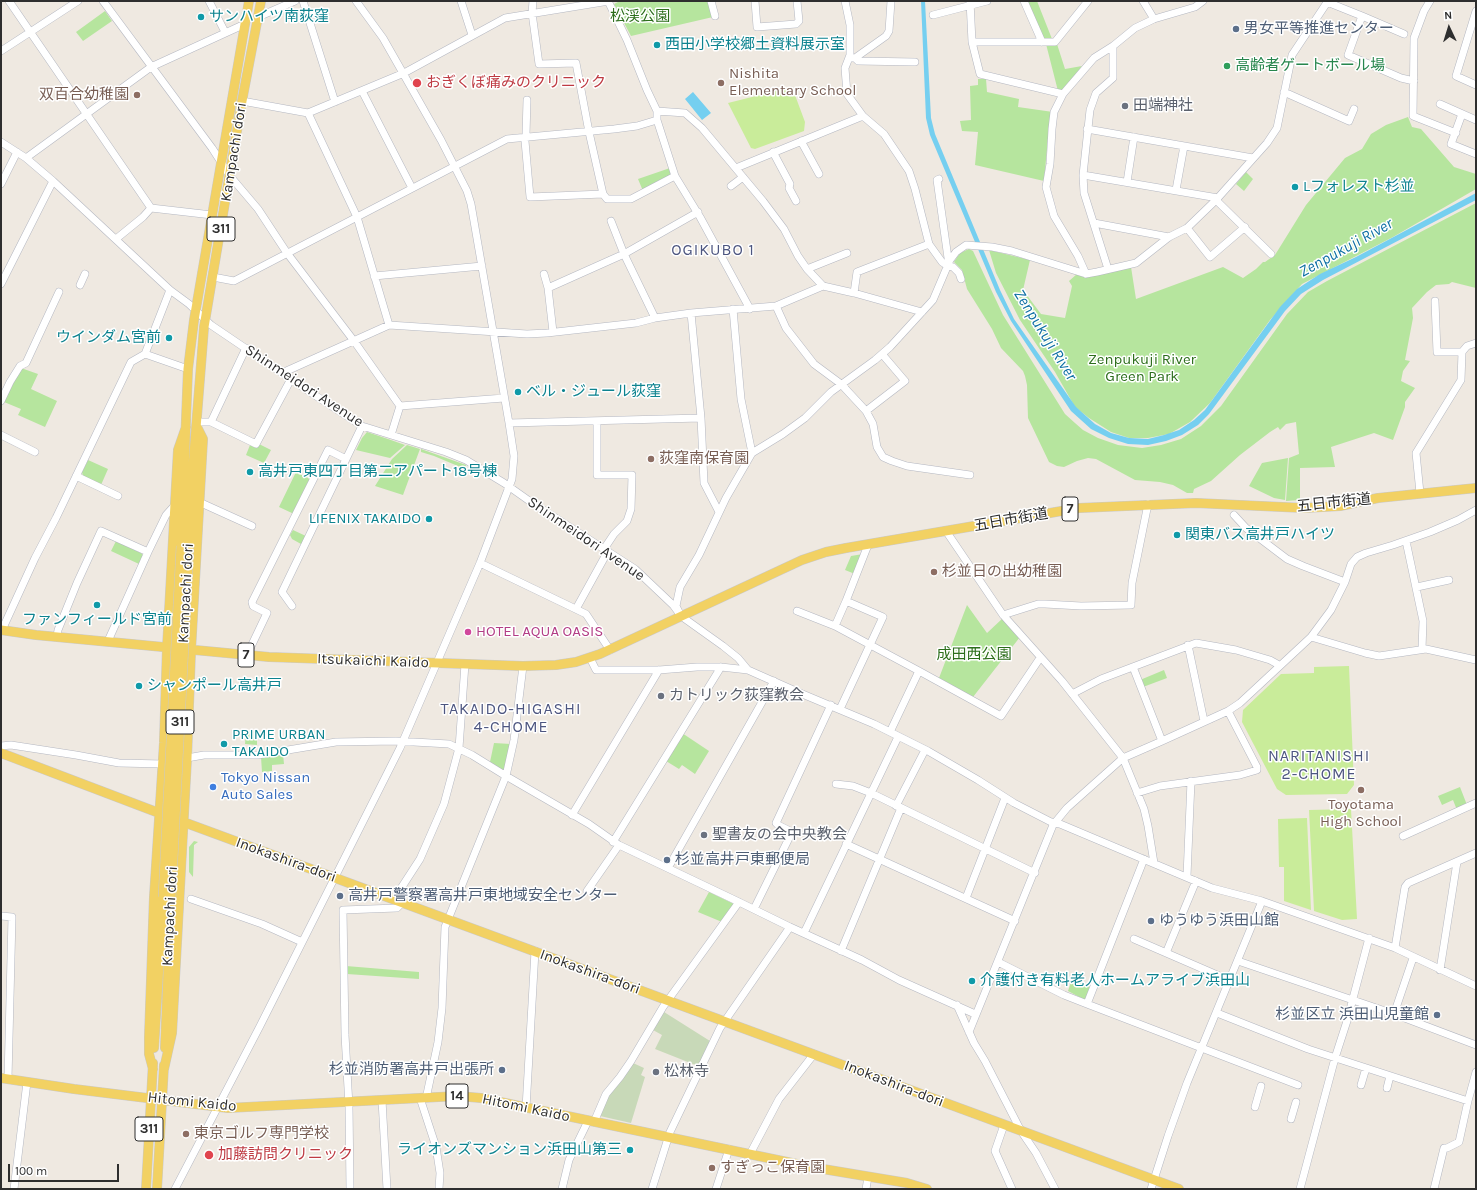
<!DOCTYPE html>
<meta charset="utf-8">
<style>
body{margin:0}
#map{position:relative;width:1477px;height:1190px;overflow:hidden;background:#efe9e1;font-family:Karla,sans-serif}
canvas{display:block}
.frame{position:absolute;inset:0;border:2px solid #2e2e2e;pointer-events:none}
.north{position:absolute;left:1429px;top:8px;width:40px;height:40px;-webkit-text-stroke:3px #fff;paint-order:stroke;rotate:356deg;font-size:11px;font-weight:700;line-height:16px;text-align:center;color:#2e2e2e}
.north::after{content:'';display:block;margin:auto;width:14px;height:18px;background:#2e2e2e;clip-path:polygon(50% 0,100% 100%,50% 72%,0 100%)}
.scale{position:absolute;left:8px;top:1164px;width:111px;height:18px;box-sizing:border-box;border:2px solid #2e2e2e;border-top:0;padding-left:5px;font-size:12px;line-height:14px;white-space:nowrap;color:#2e2e2e;-webkit-text-stroke:3px #fff;paint-order:stroke}
</style>
<div id="map">
<canvas width="1477" height="1190"></canvas>
<div class="frame"></div>
<div class="north">N</div>
<div class="scale">100 m</div>
</div>
<script>
const ctx = document.querySelector('canvas').getContext('2d');
ctx.lineJoin = 'round';
function fillPath(path, color) { ctx.fillStyle = color; ctx.fill(path, 'evenodd'); }
const poly = rows => new Path2D(rows.map(r => 'M' + r).join(''));
function trace(path, color, width, dash) { ctx.strokeStyle = color; ctx.lineWidth = width; ctx.lineCap = dash ? 'butt' : 'round'; ctx.setLineDash(dash || []); ctx.stroke(path); }
function drawText(font, color, halo, rows, align = 'center') {
  ctx.font = font + ' Karla,"Noto Sans JP",sans-serif'; ctx.lineWidth = 3; ctx.setLineDash([]); ctx.textBaseline = 'middle'; ctx.strokeStyle = halo; ctx.fillStyle = color; for (const [text, x, y, turn = 0] of rows) {
    ctx.save(); ctx.translate(x, y); ctx.rotate((+turn || 0) * Math.PI / 180); ctx.textAlign = isNaN(turn) ? turn : align; if (halo) ctx.strokeText(text, 0, 0); ctx.fillText(text, 0, 0); ctx.restore();
  }
}
fillPath(poly([
 [620,1,708,1,713,17,631,36,614,4],
 [1027,1,1037,1,1052,39,1046,39,1042,37],
 [105,11,112,21,83,41,76,32],
 [1046,44,1057,44,1065,69,1082,66,1063,91,1058,91],
 [978,79,986,79,987,92,1019,99,1018,107,1053,112,1049,128,1044,181,975,165,978,132,962,131,960,121,971,120,970,86,978,85],
 [1408,117,1412,127,1421,129,1454,167,1476,174,1476,189,1393,237,1302,284,1270,320,1210,403,1190,422,1169,434,1148,438,1129,438,1111,432,1089,418,1075,407,1055,372,1020,320,996,273,989,250,1030,260,1023,290,1041,314,1065,318,1072,286,1069,281,1077,274,1084,276,1121,270,1131,267,1136,299,1223,267,1243,278,1256,269,1263,262,1265,262,1275,255,1306,205,1345,158,1362,149,1371,134,1386,125],
 [670,168,674,175,643,191,638,179],
 [1246,172,1253,179,1244,191,1236,184],
 [1476,203,1476,288,1452,282,1449,284,1436,285,1427,292,1412,308,1413,318,1405,360,1410,361,1403,371,1401,381,1415,388,1405,402,1405,407,1393,440,1374,433,1331,447,1335,467,1300,468,1300,500,1286,501,1289,458,1299,454,1296,422,1286,424,1280,430,1278,427,1270,432,1240,455,1211,481,1194,489,1193,493,1187,493,1173,485,1160,482,1135,480,1096,459,1088,458,1077,461,1064,467,1057,466,1049,462,1028,418,1027,385,1025,376,1023,371,1001,348,992,329,967,289,962,270,954,262,960,253,969,249,973,251,1003,315,1065,414,1075,423,1083,430,1098,438,1118,445,1142,448,1161,445,1181,439,1201,426,1221,406,1287,314,1308,292,1327,281],
 [21,368,38,374,31,389,57,401,45,427,18,415,21,409,4,402],
 [367,432,388,439,405,445,390,458,356,450,362,438],
 [259,444,271,450,264,463,246,455,250,445,257,448],
 [407,445,420,449,403,495,375,486,392,459],
 [421,449,466,465,465,469,434,456,421,452],
 [1288,458,1285,500,1274,498,1249,486,1262,463],
 [88,460,108,469,101,485,83,476,82,472],
 [296,472,310,479,294,514,279,507],
 [293,530,308,537,305,542,301,544,292,539,290,535],
 [116,541,141,553,143,555,139,564,111,551],
 [863,554,855,574,845,570,851,556],
 [967,605,987,633,1003,618,1020,637,973,697,939,678],
 [1164,670,1167,678,1143,687,1140,680],
 [246,731,257,731,257,745,245,744],
 [682,733,709,751,695,774,682,765,679,769,666,761],
 [494,743,511,744,504,771,490,762],
 [283,754,284,764,272,765,272,771,262,772,261,757],
 [1460,787,1467,805,1457,810,1453,800,1442,805,1438,796],
 [194,841,198,842,194,845,193,877,189,872,189,847],
 [709,892,734,904,722,922,698,912],
 [346,966,419,972,419,979,347,974],
 [1072,979,1090,987,1085,1000,1068,991]
]), '#b6e59e');
fillPath(poly([
 [664,1012,710,1041,698,1066,655,1049,662,1035,653,1030],
 [633,1063,644,1068,641,1075,645,1077,631,1123,600,1116,608,1096]
]), '#c8d9b8');
fillPath(poly([
 [792,87,805,122,804,131,755,149,751,148,728,103],
 [1349,666,1354,785,1347,794,1286,795,1277,789,1242,722,1243,710,1281,674,1314,673,1314,667],
 [1351,809,1357,919,1342,920,1314,911,1309,810],
 [1307,818,1311,910,1284,901,1284,867,1279,867,1278,819]
]), '#c9ec9a');
fillPath(poly([
 [921,1,925,1,931,118,935,134,1000,290,1014,319,1076,407,1095,424,1111,433,1129,438,1148,439,1164,435,1179,430,1194,420,1205,410,1280,307,1297,289,1320,274,1356,257,1476,193,1476,200,1323,280,1301,294,1285,311,1209,414,1198,425,1182,435,1166,441,1148,445,1128,444,1109,438,1091,429,1071,411,1011,321,996,292,930,135,926,118],
 [693,92,711,113,702,120,685,99]
]), '#75cff0');
const minor = poly([
 [9,1,151,208,212,215],
 [103,1,212,148,230,176,258,209,287,253,354,341,400,406,504,398],
 [209,1,225,32],
 [303,1,335,102],
 [461,1,472,35],
 [533,1,532,13,539,64,576,63,589,132,603,194,607,199,631,199,675,176],
 [608,1,627,40,647,90,657,111,657,120,675,176,700,217,750,309],
 [711,1,715,16],
 [755,1,757,27,796,24,799,21,797,1],
 [845,1,850,25,850,55,845,68,847,94,863,116,884,134,909,171,915,189,929,244,942,262,948,266,953,267,959,273,961,279],
 [970,1,972,42,980,74,1063,94],
 [1024,1,1042,42],
 [1143,1,1154,19],
 [1430,1,1424,11,1414,38,1413,116,1456,133],
 [1327,2,1362,16,1348,55,1401,78,1414,81],
 [1476,11,1456,76,1476,85],
 [933,15,987,1],
 [1362,16,1404,34],
 [258,17,295,1],
 [972,42,1055,42,1088,1],
 [1,51,78,1],
 [849,58,855,58,886,36,889,31,891,1],
 [855,58,858,61,915,62],
 [362,91,412,188],
 [1284,92,1349,121,1354,109],
 [527,100,526,135,525,141,530,197,603,194],
 [242,101,308,113,404,73,505,18,609,1],
 [1440,104,1476,120],
 [657,111,685,113,702,128,763,201,784,229,798,256,807,269,823,286,854,293,922,312],
 [308,113,357,217,389,325],
 [1462,114,1451,144,1476,154],
 [1087,129,1253,158],
 [801,141,819,174],
 [1,142,26,158,53,181,170,290,189,304,211,325,313,394,362,426,446,452,466,460,504,483,528,500,635,569,673,605,681,616,723,646,738,658,748,670],
 [773,152,790,184,789,188,796,201],
 [26,158,151,67,245,24],
 [736,168,863,116],
 [1083,175,1218,198],
 [939,179,937,180,948,258,950,260],
 [1127,182,1134,137],
 [1,184,17,152],
 [731,186,743,177],
 [1176,190,1184,146],
 [1216,200,1271,254],
 [611,221,624,254,655,318],
 [1094,223,1169,237],
 [1187,228,1210,257,1245,227],
 [116,239,143,217,151,208],
 [807,269,847,253],
 [1108,269,1084,193,1083,175,1090,110,1096,93,1113,78,1113,46],
 [544,274,548,288,553,332],
 [1086,274,1078,256,1054,216,1046,187,1050,164,1052,129,1054,112,1063,94,1094,58,1113,46,1135,28,1154,19,1195,7,1203,1],
 [374,276,482,266],
 [213,277,234,281,507,139,614,129,637,126,657,120],
 [1,284,53,181],
 [80,285,85,274],
 [548,288,624,254,698,212],
 [854,293,857,272,929,244],
 [1435,301,1437,352,1462,352],
 [776,306,786,328,814,364,841,384,866,411,873,424,877,447,883,457,892,461,907,466,970,475],
 [733,309,741,399,752,453],
 [691,313,701,418,704,483,719,512],
 [145,354,188,369],
 [282,373,389,325,527,334,547,333,636,323,655,318,691,313,776,306,823,286],
 [1,401,10,382,20,366,26,363,59,292],
 [866,411,905,381,882,354],
 [597,421,597,475,632,475,631,509,627,521,614,534,604,549],
 [197,422,211,422,246,348],
 [211,422,256,444,291,379],
 [509,423,701,418],
 [1,435,35,452],
 [391,435,400,406],
 [76,476,118,496],
 [1420,493,1416,453,1461,380,1462,352,1467,346,1476,343],
 [199,502,252,526],
 [1234,515,1246,528,1287,559,1303,566,1345,582],
 [946,531,1003,615,1062,681,1123,758,1144,809,1148,826,1154,863],
 [1406,541,1423,621,1422,649],
 [480,563,586,614,610,650],
 [1417,587,1449,580],
 [292,606,282,592,362,426],
 [576,609,608,551],
 [797,611,835,626,919,671,1001,716,1040,658],
 [1003,615,1038,604,1045,604,1081,606,1131,605,1132,583,1148,504],
 [681,616,676,606,680,587,699,555,726,498,752,453,783,434,805,418,831,392,875,360,890,347,933,300,950,260,956,252,966,245,992,247,1012,251,1086,274,1097,272,1136,263,1169,237,1187,228,1216,200,1267,143,1277,128,1292,55,1328,1],
 [835,626,846,601,868,545],
 [2,630,35,558,56,518,131,362,145,354,170,290],
 [57,636,58,630,77,583,101,531,148,552],
 [1311,637,1365,653,1379,656,1426,649,1476,660],
 [108,641,148,552,166,515,175,505],
 [1188,645,1204,721],
 [247,655,267,613,253,606,252,602,328,450,346,459],
 [590,658,596,670,659,670,697,667,721,667,748,670,800,693,874,724,928,751,978,780,1014,803,1051,822,1060,824,1212,888,1262,901,1395,948,1476,986],
 [1133,667,1162,741],
 [1072,694,1101,679,1196,643,1236,650,1270,660,1279,665],
 [840,709,883,617,846,601],
 [890,732,919,671],
 [1,746,11,745,76,755,119,763,163,764],
 [187,758,204,755,258,755,336,742,396,741,449,744,472,755,506,776,589,824,619,845,739,902,790,927,862,960,899,980,975,1014],
 [836,784,853,786,871,793,1035,873],
 [1137,793,1160,786,1240,775,1257,770,1257,767,1228,711],
 [896,806,925,750],
 [572,815,659,670],
 [1403,836,1476,803],
 [613,842,721,667],
 [846,844,1015,921],
 [668,868,774,681],
 [1187,876,1191,781],
 [587,891,619,845],
 [966,898,1005,798],
 [191,899,262,924,302,942],
 [394,899,420,859,444,804,459,748,465,664],
 [754,909,792,832,778,825,776,823,831,705],
 [1,916,12,917,8,1079],
 [804,933,898,737],
 [1134,939,1231,981],
 [1395,948,1405,887,1408,883,1476,853],
 [841,951,901,808],
 [1166,953,1196,881],
 [1238,961,1394,1014,1476,1045],
 [998,962,1064,995,1087,1004,1298,1085],
 [1440,970,1457,862],
 [1087,1004,1144,859],
 [957,1005,974,1043,985,1061,1021,1131,1036,1153,1055,1189],
 [1217,1013,1308,1049,1468,1101],
 [1394,1014,1413,958],
 [969,1032,1053,825,1067,808,1123,758,1162,741,1228,711,1240,703,1311,637,1331,610,1345,582,1351,564,1357,557,1366,553,1393,545,1430,532,1458,520,1476,510],
 [1361,1085,1366,1068],
 [1387,1088,1390,1076],
 [420,1098,436,1147,440,1173,439,1189],
 [428,1098,427,1094,438,1042,442,1008,445,927,506,776,514,740,523,666],
 [382,1100,387,1189],
 [1255,1107,1261,1086],
 [526,1108,535,951],
 [1291,1119,1296,1102],
 [594,1122,606,1094,620,1077,631,1061,663,1007,739,902],
 [1004,1125,995,1151,1012,1189],
 [750,1154,779,1099,814,1054],
 [14,1189,27,1082],
 [175,1189,260,1026,400,748,480,563,512,479,514,456,509,423,471,204,467,191,441,140,383,38,356,1],
 [350,1189,349,1106,345,1035,343,910,397,908,403,902],
 [562,1189,569,1160,588,1121],
 [652,1189,670,1132,720,1028,790,927],
 [716,1189,729,1149],
 [866,1189,868,1177],
 [1151,1189,1168,1136,1187,1083,1262,901],
 [1300,1189,1335,1058,1347,1021,1369,938],
 [1434,1189,1444,1148,1447,1148,1459,1142,1468,1101,1476,1072]
]);
const major = poly([
 [181,546,188,369,194,320,249,1],
 [189,546,192,479,204,327,242,101,261,1],
 [1,630,36,635,269,657,523,666,556,665,576,662,600,654,802,560,826,552,846,548,1079,508,1196,503,1304,508,1340,506,1378,498,1476,488],
 [1,753,159,813,1179,1189],
 [154,1048,163,897],
 [165,1048,171,898],
 [153,1069,149,1054,149,1037,154,897,164,743,167,648,178,450,186,427],
 [164,1069,172,1033,187,758,191,650,203,439,197,427],
 [1,1078,74,1089,228,1108,458,1096,481,1098,811,1167,907,1183,927,1189],
 [146,1189,153,1063],
 [157,1189,164,1065]
]);
trace(minor, '#b4b7c1', 8);
trace(major, '#c9c9c9', 10);
trace(minor, '#fff', 7);
trace(major, '#f2d163', 9);
const majorBridge = poly([
 [163,897,181,546],
 [171,898,189,546]
]);
trace(majorBridge, '#c9c9c9', 10, []);
trace(majorBridge, '#f2d163', 9);
for (const [x, y, r, color] of [
 [201,17,4,"#0f9aa8"],
 [1236,29,4,"#5c6f8a"],
 [657,45,4,"#0f9aa8"],
 [1227,66,4,"#2e9e5b"],
 [417,83,5,"#e0444e"],
 [721,83,4,"#8d6e63"],
 [137,95,4,"#8d6e63"],
 [1125,106,4,"#6b7280"],
 [1295,187,4,"#0f9aa8"],
 [169,338,4,"#0f9aa8"],
 [518,392,4,"#0f9aa8"],
 [651,459,4,"#8d6e63"],
 [250,472,4,"#0f9aa8"],
 [429,519,4,"#0f9aa8"],
 [1177,535,4,"#0f9aa8"],
 [934,572,4,"#8d6e63"],
 [97,605,4,"#0f9aa8"],
 [468,632,4,"#d1479c"],
 [139,686,4,"#0f9aa8"],
 [661,696,4,"#6b7280"],
 [224,744,4,"#0f9aa8"],
 [213,787,4,"#3f7fe0"],
 [1361,790,4,"#8d6e63"],
 [704,835,4,"#6b7280"],
 [667,860,4,"#5c6f8a"],
 [340,896,4,"#5c6f8a"],
 [1151,921,4,"#5c6f8a"],
 [972,981,4,"#0f9aa8"],
 [1437,1015,4,"#5c6f8a"],
 [502,1070,4,"#5c6f8a"],
 [656,1072,4,"#6b7280"],
 [186,1134,4,"#8d6e63"],
 [630,1150,4,"#0f9aa8"],
 [209,1155,5,"#e0444e"],
 [712,1168,4,"#8d6e63"]
]) { const dot = new Path2D(); dot.arc(x, y, r, 0, 2 * Math.PI); ctx.fillStyle = color; ctx.fill(dot); trace(dot, '#fff', 1.5); }
for (const [x, y, w] of [
 [221,229,28],
 [1070,509,16],
 [246,655,16],
 [180,722,28],
 [457,1096,22],
 [149,1129,28]
]) { const box = new Path2D(); box.roundRect(x - w / 2, y - 12, w, 24, 3); ctx.fillStyle = '#fff'; ctx.fill(box); trace(box, '#2e2e2e', 1); }
drawText('bold 14px', '#2e2e2e', null, [
 ["311",221,229],
 ["7",1070,509],
 ["7",246,655],
 ["311",180,722],
 ["14",457,1096],
 ["311",149,1129]
]);
drawText('15px', '#0d838f', '#fff', [
 ["サンハイツ南荻窪",209,17],
 ["西田小学校郷土資料展示室",665,45],
 ["Lフォレスト杉並",1303,187],
 ["ウインダム宮前",161,338,"right"],
 ["ベル・ジュール荻窪",526,392],
 ["高井戸東四丁目第二アパート18号棟",258,472],
 ["LIFENIX TAKAIDO",421,519,"right"],
 ["関東バス高井戸ハイツ",1185,535],
 ["ファンフィールド宮前",97,620,"center"],
 ["シャンポール高井戸",147,686],
 ["PRIME URBAN",232,735],
 ["TAKAIDO",232,752],
 ["介護付き有料老人ホームアライブ浜田山",980,981],
 ["ライオンズマンション浜田山第三",622,1150,"right"]
], 'left');
drawText('15px', '#2c6e1b', '#fff', [
 ["松渓公園",640,17],
 ["Zenpukuji River",1142,360],
 ["Green Park",1142,377],
 ["成田西公園",974,655]
]);
drawText('15px', '#4e5e75', '#fff', [
 ["男女平等推進センター",1244,29],
 ["杉並高井戸東郵便局",675,860],
 ["高井戸警察署高井戸東地域安全センター",348,896],
 ["ゆうゆう浜田山館",1159,921],
 ["杉並区立 浜田山児童館",1429,1015,"right"],
 ["杉並消防署高井戸出張所",494,1070,"right"]
], 'left');
drawText('15px', '#27864d', '#fff', [
 ["高齢者ゲートボール場",1235,66]
], 'left');
drawText('15px', '#785e54', '#fff', [
 ["Nishita",729,74],
 ["Elementary School",729,91],
 ["双百合幼稚園",129,95,"right"],
 ["荻窪南保育園",659,459],
 ["杉並日の出幼稚園",942,572],
 ["Toyotama",1361,805,"center"],
 ["High School",1361,822,"center"],
 ["東京ゴルフ専門学校",194,1134],
 ["すぎっこ保育園",720,1168]
], 'left');
drawText('15px', '#be3a42', '#fff', [
 ["おぎくぼ痛みのクリニック",426,83],
 ["加藤訪問クリニック",218,1155]
], 'left');
drawText('15px', '#5b616d', '#fff', [
 ["田端神社",1133,106],
 ["カトリック荻窪教会",669,696],
 ["聖書友の会中央教会",712,835],
 ["松林寺",664,1072]
], 'left');
drawText('15px', '#2e2e2e', '#fff', [
 ["Kampachi dori",234,152,-81],
 ["Shinmeidori Avenue",304,386,33],
 ["五日市街道",1334,503,-6],
 ["五日市街道",1011,520,-10],
 ["Shinmeidori Avenue",586,539,34],
 ["Kampachi dori",186,593,-87],
 ["Itsukaichi Kaido",373,661,2],
 ["Inokashira-dori",286,860,20],
 ["Kampachi dori",170,916,-87],
 ["Inokashira-dori",590,972,20],
 ["Inokashira-dori",894,1084,21],
 ["Hitomi Kaido",192,1102,6],
 ["Hitomi Kaido",526,1108,12]
]);
drawText('15px', '#b23c85', '#fff', [
 ["HOTEL AQUA OASIS",476,632]
], 'left');
drawText('15px', '#366cbe', '#fff', [
 ["Tokyo Nissan",221,778],
 ["Auto Sales",221,795]
], 'left');
drawText('italic 16px', '#0d6fa3', '#fff', [
 ["Zenpukuji River",1346,248,-29],
 ["Zenpukuji River",1045,335,58]
]);
ctx.letterSpacing = '1px';
drawText('16px', '#4d5680', '#fff', [
 ["OGIKUBO 1",713,250],
 ["TAKAIDO-HIGASHI",511,709],
 ["4-CHOME",511,727],
 ["NARITANISHI",1319,756],
 ["2-CHOME",1319,774]
]);
ctx.letterSpacing = '0px';
</script>
